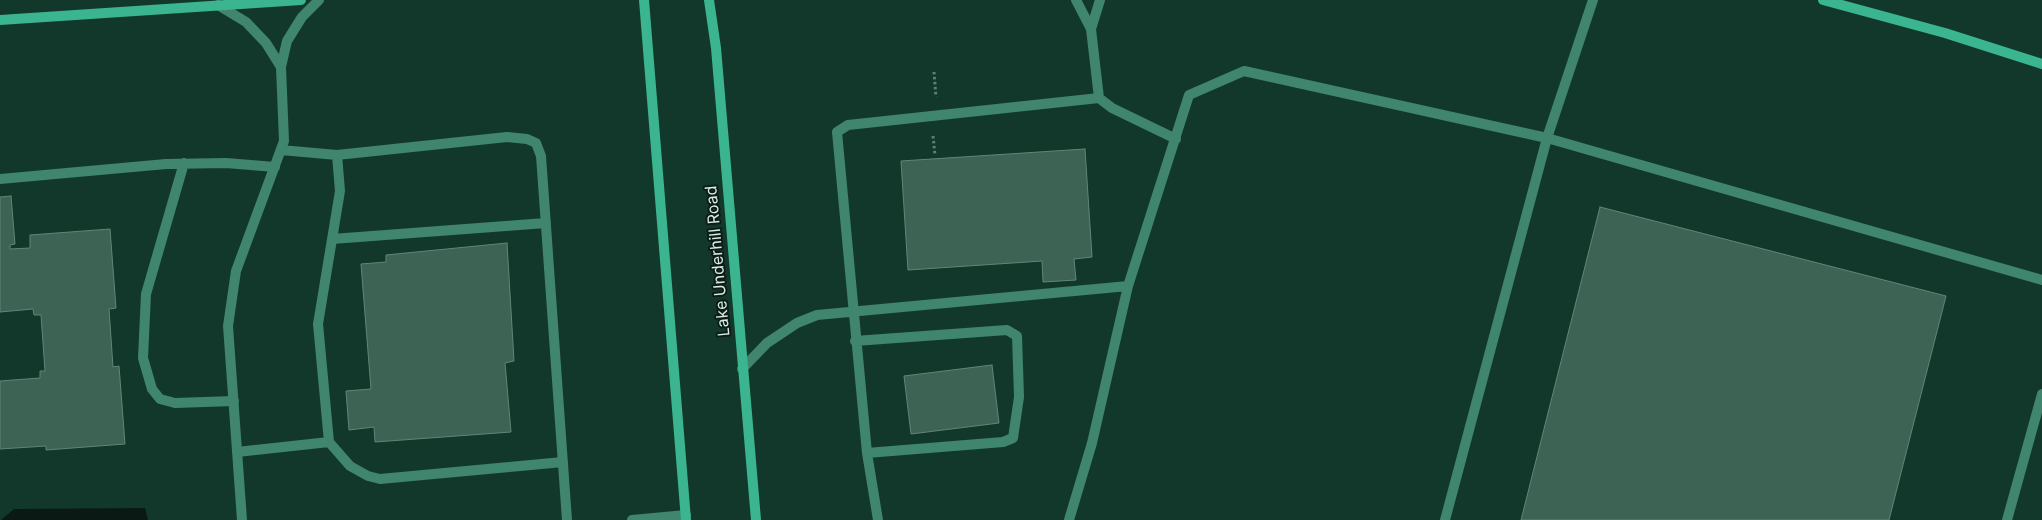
<!DOCTYPE html>
<style>
body{margin:0}
canvas{display:block;background:#12382b}
</style>
<canvas width="2042" height="520"></canvas>
<script>
const ctx = document.querySelector('canvas').getContext('2d');
ctx.lineJoin = 'round';
function fillPath(path, color) { ctx.fillStyle = color; ctx.fill(path, 'evenodd'); }
const poly = rows => new Path2D(rows.map(r => 'M' + r).join(''));
function trace(path, color, width, dash) { ctx.strokeStyle = color; ctx.lineWidth = width; ctx.lineCap = dash ? 'butt' : 'round'; ctx.setLineDash(dash || []); ctx.stroke(path); }
function drawText(font, color, halo, rows, align = 'center') {
  ctx.font = font + ' Inter,sans-serif'; ctx.lineWidth = 4; ctx.setLineDash([]); ctx.textBaseline = 'middle'; ctx.strokeStyle = halo; ctx.fillStyle = color; for (const [text, x, y, turn = 0] of rows) {
    ctx.save(); ctx.translate(x, y); ctx.rotate((+turn || 0) * Math.PI / 180); ctx.textAlign = isNaN(turn) ? turn : align; if (halo) ctx.strokeText(text, 0, 0); ctx.fillText(text, 0, 0); ctx.restore();
  }
}
fillPath(poly([
 [145,508,148,520,1,520,14,509]
]), '#0a1913');
const building = poly([
 [1085,149,1092,257,1074,259,1076,280,1043,282,1042,261,908,270,901,161,1085,149],
 [11,196,15,244,10,245,10,249,30,248,30,235,110,229,116,308,109,309,113,367,119,366,125,444,46,450,46,446,0,449,0,381,40,378,40,371,45,371,41,315,34,315,33,309,0,312,0,197,11,196],
 [1600,207,1946,296,1889,520,1521,520,1600,207],
 [507,243,514,361,505,363,511,432,375,442,374,427,349,430,346,391,371,389,361,264,386,262,386,255,507,243],
 [992,365,999,423,911,434,904,376,992,365]
]);
fillPath(building, '#3d6355');
trace(building, '#5f8676', 1);
trace(poly([
 [934,72,936,97],
 [933,136,935,155]
]), '#607e73', 3, [2.5, 2.5]);
trace(poly([
 [1076,0,1091,29,1099,98,1112,108,1176,139],
 [218,5,246,22,266,43,281,67],
 [1091,29,1100,0],
 [281,150,337,155],
 [184,163,146,294,143,358,152,389,160,399,175,403,234,401],
 [0,179,166,164,226,163,275,167],
 [332,239,546,223],
 [855,341,1007,330,1017,336,1019,397,1013,438,1003,442,867,453],
 [742,369,767,343,797,323,817,315,1128,286],
 [329,442,350,466,368,476,380,479,563,462],
 [237,452,329,442,318,324,340,191,337,155,507,137,527,139,536,143,541,156,567,520],
 [242,520,228,326,236,271,284,141,281,67,287,41,302,17,319,0],
 [632,520,686,515],
 [878,520,867,453,837,132,848,125,1099,98],
 [1069,520,1092,443,1128,286,1189,95,1244,71,1547,138,2042,280],
 [1445,520,1547,138,1593,0],
 [2007,520,2042,394]
]), '#40856d', 10);
trace(poly([
 [644,0,686,520],
 [709,0,716,48,756,520],
 [1823,0,1945,33,2042,64],
 [0,20,301,0]
]), '#3ab58f', 10);
drawText('16px', '#d8ece3', '#0c1c16', [
 ["Lake Underhill Road",718,261,-95]
]);
</script>
